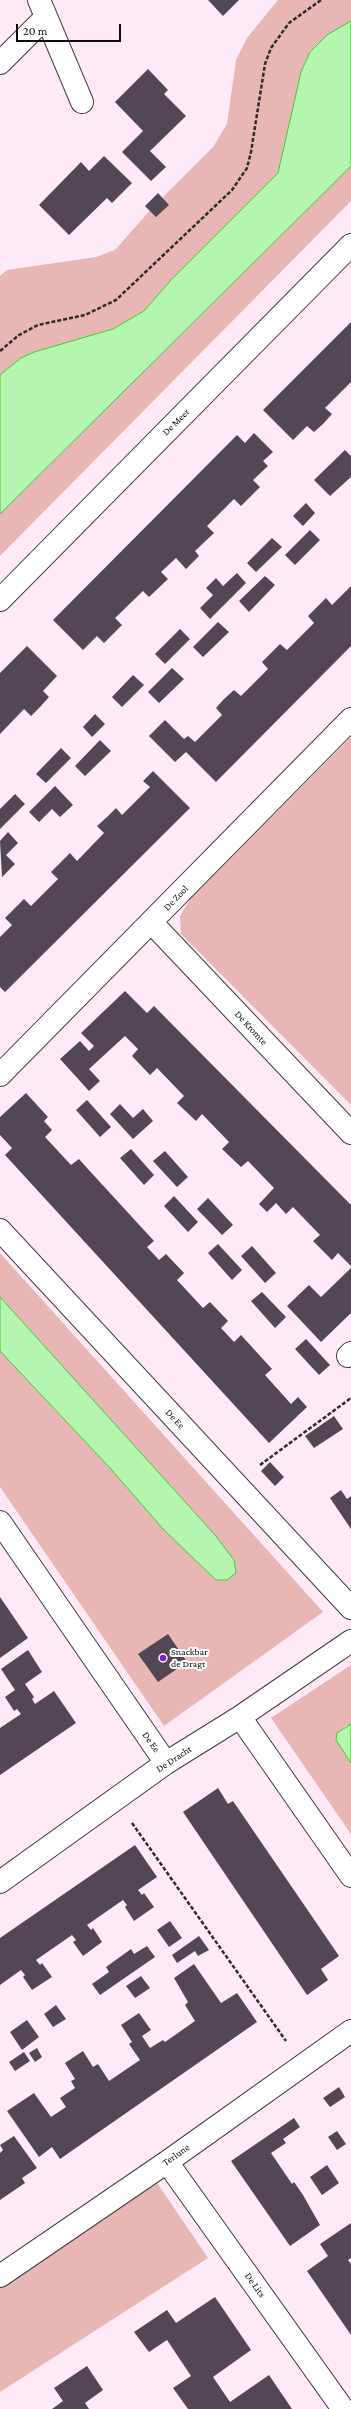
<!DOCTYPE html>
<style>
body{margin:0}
#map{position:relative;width:351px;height:2409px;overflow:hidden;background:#ffe9f7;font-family:"Crimson Pro",serif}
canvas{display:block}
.scale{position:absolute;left:16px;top:24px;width:105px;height:18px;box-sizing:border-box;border:2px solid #0b0b0b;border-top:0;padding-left:5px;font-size:12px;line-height:14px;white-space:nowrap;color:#0b0b0b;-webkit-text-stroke:3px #fff;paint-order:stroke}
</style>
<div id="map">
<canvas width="351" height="2409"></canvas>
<div class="scale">20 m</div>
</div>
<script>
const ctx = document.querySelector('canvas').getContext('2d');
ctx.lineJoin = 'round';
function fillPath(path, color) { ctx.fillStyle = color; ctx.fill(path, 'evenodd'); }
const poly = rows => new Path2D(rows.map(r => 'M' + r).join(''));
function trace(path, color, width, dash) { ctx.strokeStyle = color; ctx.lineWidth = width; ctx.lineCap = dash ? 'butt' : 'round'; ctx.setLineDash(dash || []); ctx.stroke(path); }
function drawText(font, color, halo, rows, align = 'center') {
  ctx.font = font + ' "Crimson Pro",serif'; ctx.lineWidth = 4; ctx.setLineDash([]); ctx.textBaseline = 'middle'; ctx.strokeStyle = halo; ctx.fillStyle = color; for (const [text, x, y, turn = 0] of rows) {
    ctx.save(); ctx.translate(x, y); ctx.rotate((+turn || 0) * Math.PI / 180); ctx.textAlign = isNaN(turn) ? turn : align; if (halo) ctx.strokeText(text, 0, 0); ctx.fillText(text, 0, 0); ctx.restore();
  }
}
fillPath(poly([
 [278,0,351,0,351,21,327,35,310,51,301,72,278,173,171,280,144,311,113,329,34,352,21,358,0,375,0,276,7,270,96,257,115,250,153,207,213,147,227,124,236,60,247,38],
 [351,166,351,201,0,556,0,514],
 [351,737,351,1105,181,934,180,916,191,898],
 [0,1253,323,1612,164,1726,0,1487,0,1351,110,1468,164,1530,234,1560,215,1535,0,1297],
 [351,1665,351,1724,344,1727,336,1740,351,1763,351,1834,271,1718],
 [147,2168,208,2258,0,2392,0,2267]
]), '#e8b6b4');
const water = poly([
 [351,21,351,166,0,514,0,375,21,358,34,352,113,329,144,311,171,280,278,173,301,72,310,52,327,35,351,21],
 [0,1297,215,1535,234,1560,236,1573,227,1580,216,1580,164,1530,110,1468,0,1351,0,1297],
 [351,1724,351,1763,336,1740,337,1733,351,1724]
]);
fillPath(water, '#b4f5af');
trace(water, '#3ecb37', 1);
fillPath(poly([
 [208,0,239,0,223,16],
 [148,69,168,90,164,94,186,116,150,151,166,167,151,181,122,152,143,131,115,102],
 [104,156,132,183,112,203,107,198,69,235,39,205,81,162,89,171],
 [158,193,169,205,156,217,145,206],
 [351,322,351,382,325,408,332,414,323,424,314,432,307,426,293,440,263,410],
 [254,433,273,452,263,461,268,466,253,480,260,487,241,506,234,499,207,526,214,533,195,551,199,556,186,569,176,558,161,572,168,579,149,597,143,591,115,618,122,625,104,643,97,636,83,650,53,620,237,435,245,443],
 [345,450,351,456,351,477,330,496,314,480],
 [306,503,315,513,303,526,293,516],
 [310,530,320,540,295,565,285,555],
 [272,538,282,547,256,572,247,563],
 [237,573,246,583,210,619,200,608,213,595,206,588,216,578,223,586],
 [265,576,275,585,249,612,239,601],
 [351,586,351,646,216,782,186,752,175,762,149,736,165,720,184,739,188,736,195,742,222,715,216,708,224,699,234,690,241,696,268,669,262,662,280,644,287,650,314,623,308,616,326,598,332,605],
 [218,622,229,632,203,657,193,647],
 [180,629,190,639,165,664,155,654],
 [27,646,57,676,43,691,49,697,41,706,31,716,24,709,0,734,0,673],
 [172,668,184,679,159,703,148,692],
 [133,675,144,685,122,707,112,697],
 [95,714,105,724,92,737,83,727],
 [100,740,111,751,85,776,75,766],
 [61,748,71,758,46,783,36,774],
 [153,771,190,808,5,992,0,987,0,937,12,925,5,918,24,899,31,906,58,879,51,872,70,853,77,861,104,833,97,826,107,817,116,808,122,815,150,787,143,781],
 [55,786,73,805,60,817,52,809,39,822,29,812],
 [15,794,25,804,0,829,0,809],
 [8,832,18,843,6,855,15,864,2,877,0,841],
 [125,991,147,1013,154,1006,351,1205,351,1266,338,1253,332,1260,313,1241,320,1235,293,1207,286,1214,276,1203,267,1212,259,1204,274,1188,248,1161,241,1167,222,1149,229,1142,202,1114,196,1121,177,1103,184,1096,157,1068,150,1075,132,1056,138,1049,125,1036,89,1069,100,1081,89,1091,60,1059,80,1041,89,1051,94,1046,81,1033],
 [26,1093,48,1117,44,1121,52,1130,45,1137,71,1165,79,1159,87,1168,154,1241,147,1247,159,1260,166,1254,184,1273,177,1280,203,1308,210,1302,228,1321,221,1328,234,1342,241,1335,272,1369,265,1375,291,1404,298,1397,307,1407,269,1443,5,1155,12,1148,0,1135,0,1117],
 [87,1100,111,1127,100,1137,76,1110],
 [120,1104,133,1118,143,1109,153,1121,133,1139,110,1114],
 [131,1149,154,1175,144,1185,120,1158],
 [165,1151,188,1177,177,1187,153,1161],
 [174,1196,198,1222,188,1232,164,1206],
 [208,1198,233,1225,222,1235,197,1209],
 [218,1244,242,1270,232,1280,208,1253],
 [252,1246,276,1273,265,1283,241,1256],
 [351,1268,351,1313,321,1342,287,1306,309,1285,321,1297],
 [262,1292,286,1317,275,1328,251,1301],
 [306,1339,330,1365,319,1375,295,1349],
 [334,1416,343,1429,314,1448,305,1436],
 [270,1462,284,1477,275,1486,261,1471],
 [341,1490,347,1499,351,1496,351,1529,330,1498],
 [0,1597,28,1638,0,1658],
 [168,1634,187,1662,158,1682,138,1654],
 [28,1650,42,1672,25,1684,34,1697,32,1699,35,1704,54,1691,76,1723,0,1775,0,1728,21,1714,17,1709,14,1711,5,1697,15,1690,1,1669],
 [218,1788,228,1804,233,1801,339,1956,321,1969,328,1980,307,1995,183,1812],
 [135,1845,157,1877,138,1890,142,1895,144,1893,154,1907,134,1921,125,1907,127,1905,123,1900,87,1925,91,1930,93,1928,102,1942,83,1956,73,1942,76,1940,72,1935,36,1960,40,1965,42,1963,52,1977,32,1990,23,1977,25,1975,21,1970,0,1985,0,1938],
 [170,1921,182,1938,169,1947,157,1930],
 [199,1936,209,1950,198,1956,195,1951,177,1963,172,1955],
 [147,1946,155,1957,100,1995,92,1984,109,1972,106,1967,131,1949,134,1954],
 [194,1964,221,2003,237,1993,257,2022,60,2159,52,2147,39,2157,7,2111,34,2093,51,2117,66,2107,60,2098,75,2088,71,2081,75,2079,65,2063,83,2051,93,2067,98,2064,109,2081,140,2060,129,2044,132,2042,121,2025,139,2013,151,2030,142,2036,150,2048,163,2040,165,2042,195,2021,185,2005,188,2002,174,1978],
 [141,1976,150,1988,135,1998,126,1986],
 [56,2005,66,2019,53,2027,44,2014],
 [27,2020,39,2037,22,2050,10,2032],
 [37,2048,42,2057,35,2062,29,2053],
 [24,2052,30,2061,15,2071,9,2062],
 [339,2087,345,2097,330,2107,323,2098],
 [294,2118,300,2127,283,2139,286,2143,271,2153,292,2184,294,2182,303,2195,320,2225,290,2246,231,2161],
 [337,2131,346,2144,337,2150,328,2137],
 [14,2136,37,2168,22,2178,25,2183,0,2200,0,2153,3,2150,0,2145],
 [327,2165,339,2183,322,2195,310,2177],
 [351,2223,351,2258,348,2260,351,2264,351,2335,307,2271,328,2256,320,2244],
 [215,2297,251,2350,213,2377,230,2402,269,2375,292,2409,188,2409,173,2388,191,2376,167,2340,149,2352,134,2332,167,2310,176,2323],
 [87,2366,103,2390,85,2403,89,2409,52,2409,63,2401,54,2388]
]), '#524753');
const minor = poly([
 [39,0,82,102],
 [0,63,45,18],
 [152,923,351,1133],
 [0,1075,351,719],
 [0,1230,351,1608],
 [348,1356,351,1353],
 [0,1522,166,1763],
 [240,1717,351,1876],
 [0,1882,166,1763,240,1717,351,1641],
 [167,2162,343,2409],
 [0,2276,167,2162,351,2031]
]);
const tertiary = poly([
 [0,600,351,245]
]);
trace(minor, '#3e3e3e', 24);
trace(tertiary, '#3e3e3e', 24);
trace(poly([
 [0,351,19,335,38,325,85,315,116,300,232,190,247,168,251,152,265,64,271,48,289,23,321,0],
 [260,1465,351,1398],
 [132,1823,286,2041]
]), '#2d2d2d', 2.5, [4, 2]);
trace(minor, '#fff', 22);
trace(tertiary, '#fff', 22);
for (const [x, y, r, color] of [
 [163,1658,4,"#7026b8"]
]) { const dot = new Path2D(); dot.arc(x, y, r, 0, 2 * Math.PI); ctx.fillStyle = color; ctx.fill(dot); trace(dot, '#fff', 1.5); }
drawText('10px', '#0b0b0b', '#fff', [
 ["De Meer",176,422,-45],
 ["De Zool",176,898,-46],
 ["De Kromte",251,1028,47],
 ["De Ee",175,1419,47],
 ["De Ee",151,1742,55],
 ["De Dracht",174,1759,-33],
 ["Terlune",176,2155,-35],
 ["De Lits",255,2285,55]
]);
drawText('10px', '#0b0b0b', '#fff', [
 ["Snackbar",171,1652],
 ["de Dragt",171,1664]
], 'left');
</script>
